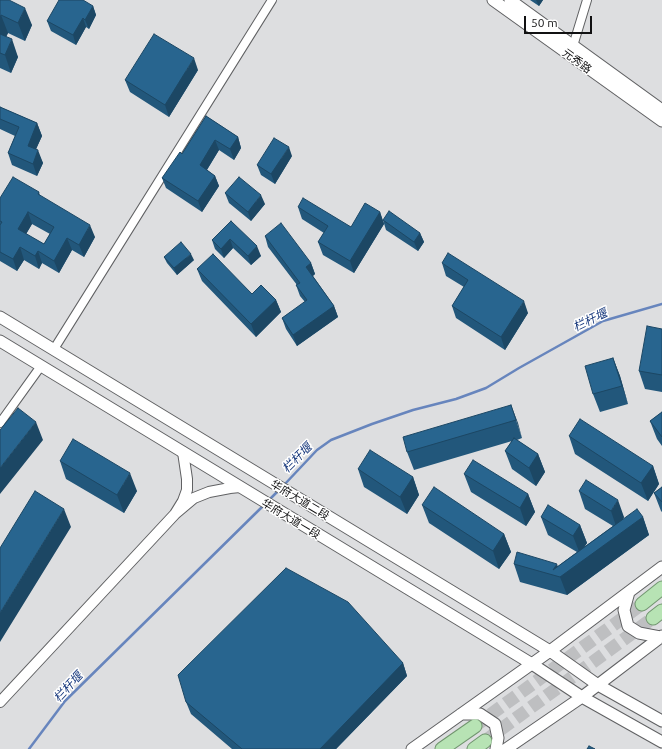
<!DOCTYPE html>
<meta charset="utf-8">
<style>
body{margin:0}
#map{position:relative;width:662px;height:749px;overflow:hidden;background:#dddee0;font-family:Ubuntu,sans-serif}
canvas{display:block}
.scale{position:absolute;left:524px;top:16px;width:68px;height:18px;box-sizing:border-box;border:2px solid #111112;border-top:0;padding-left:5px;font-size:12px;line-height:14px;white-space:nowrap;color:#111112;-webkit-text-stroke:3px #fff;paint-order:stroke}
</style>
<div id="map">
<canvas width="662" height="749"></canvas>
<div class="scale">50 m</div>
</div>
<script>
const ctx = document.querySelector('canvas').getContext('2d');
ctx.lineJoin = 'round';
const poly = rows => new Path2D(rows.map(r => 'M' + r).join(''));
function trace(path, color, width, dash) { ctx.strokeStyle = color; ctx.lineWidth = width; ctx.lineCap = dash ? 'butt' : 'round'; ctx.setLineDash(dash || []); ctx.stroke(path); }
function fillPath(path, color) { ctx.fillStyle = color; ctx.fill(path, 'evenodd'); }
function drawText(font, color, halo, rows, align = 'center') {
  ctx.font = font + ' Ubuntu,"Noto Sans SC",sans-serif'; ctx.lineWidth = 3; ctx.setLineDash([]); ctx.textBaseline = 'middle'; ctx.strokeStyle = halo; ctx.fillStyle = color; for (const [text, x, y, turn = 0] of rows) {
    ctx.save(); ctx.translate(x, y); ctx.rotate((+turn || 0) * Math.PI / 180); ctx.textAlign = isNaN(turn) ? turn : align; if (halo) ctx.strokeText(text, 0, 0); ctx.fillText(text, 0, 0); ctx.restore();
  }
}
trace(poly([
 [284,485,317,450,331,440,372,424,413,410,456,399,486,388,519,368,603,321,662,304],
 [268,501,279,490],
 [29,749,65,701,263,506]
]), '#6785bd', 2.5);
trace(poly([
 [475,726,642,604],
 [485,741,653,618]
]), '#bebfc1', 13, [13, 6]);
const minor = poly([
 [570,50,573,46,587,0],
 [54,349,272,0],
 [0,423,41,366]
]);
const tertiary = poly([
 [183,452,187,479,187,490,183,501,175,514,194,498,209,492,230,488,240,487],
 [0,702,175,514]
]);
const secondary = poly([
 [493,0,662,121],
 [510,0,662,110],
 [0,317,550,651,598,685,662,721],
 [0,341,532,664,582,697,662,742],
 [629,592,624,610,628,626,639,633,660,637],
 [461,714,480,714,495,724,498,738,496,749],
 [412,749,550,651,662,567],
 [506,749,582,697,662,636]
]);
const trunk = poly([
 [642,604,662,588],
 [653,618,662,611],
 [442,749,475,726],
 [474,749,485,741]
]);
trace(minor, '#606163', 10);
trace(tertiary, '#606163', 12);
trace(secondary, '#606163', 13);
trace(trunk, '#71956f', 15);
trace(minor, '#fff', 8);
trace(tertiary, '#fff', 10);
trace(secondary, '#fff', 11);
trace(trunk, '#b7e3b4', 13);
fillPath(poly([
 [0,0,32,25,25,41,8,33,6,37,18,57,11,73,0,68],
 [530,0,543,0,539,6],
 [93,6,96,15,89,29,86,27,76,45,51,31,47,21],
 [198,70,169,117,130,92,125,80],
 [0,107,37,123,42,136,36,149,43,163,37,176,12,165,8,153,15,136,0,129],
 [206,116,238,137,241,148,234,160,219,150,207,170,215,176,219,186,202,212,166,188,162,178,182,154],
 [292,156,275,184,261,175,257,165],
 [39,192,40,196,95,237,84,257,72,250,59,273,42,263,39,269,24,260,17,271,0,261,0,198],
 [32,224,50,234,44,244,26,234],
 [225,193,265,204,251,221,229,203],
 [298,207,351,227,380,212,384,224,354,273,323,255,318,242,324,233,302,219],
 [383,220,420,233,424,242,418,251,386,230],
 [231,221,261,256,251,265,233,248,224,258,215,249,212,240],
 [265,236,311,263,315,274,313,276,334,306,338,317,297,346,286,329,282,318,305,302,300,296,296,285,297,285,268,247],
 [164,257,194,260,177,275,167,263],
 [442,263,528,313,505,350,456,318,452,306,464,287,446,276],
 [197,269,252,294,276,300,281,312,256,337,202,281],
 [662,329,662,392,645,389,639,371],
 [613,358,620,376,628,404,600,412,593,394],
 [511,405,522,438,517,440,538,454,545,472,536,486,512,469,505,451,512,441,414,470,407,452],
 [662,412,662,446,657,439,650,421],
 [569,436,653,466,659,484,648,501,575,454],
 [60,461,137,491,124,513,66,479],
 [358,469,413,477,419,495,407,514,364,487],
 [464,474,528,494,535,512,526,526,471,492],
 [662,487,662,512,661,511,654,493],
 [579,491,624,517,623,519,643,517,649,535,567,595,520,582,514,564,558,566,577,552,548,535,541,517,580,525,587,543,584,547,613,526,585,509],
 [422,505,504,534,511,552,499,569,429,523],
 [403,663,407,676,336,749,232,749,191,714,186,702]
]), '#22577b');
fillPath(poly([
 [536,0,543,0,539,6],
 [93,6,96,15,89,29,85,20],
 [25,8,32,25,25,41,18,23],
 [1,15,8,33,0,49,0,18],
 [83,18,86,27,76,45,73,35],
 [12,39,18,57,11,73,5,55],
 [194,58,198,70,169,117,165,105],
 [37,123,42,136,32,158,28,146],
 [238,137,241,148,234,160,230,149],
 [215,140,219,150,203,176,200,165],
 [289,147,292,156,275,184,271,174],
 [38,150,43,163,37,176,33,164],
 [215,176,219,186,202,212,198,201],
 [261,195,265,204,251,221,248,212],
 [28,212,32,224,22,241,18,229],
 [380,212,384,224,354,273,350,261],
 [90,225,95,237,84,257,79,245],
 [420,233,424,242,418,251,414,242],
 [67,238,72,250,59,273,54,261],
 [230,239,233,248,224,258,221,249],
 [257,246,261,256,251,265,248,256],
 [20,247,24,260,17,271,13,259],
 [38,251,42,263,39,269,35,256],
 [191,254,194,260,177,275,174,268],
 [311,263,315,274,310,278,306,267],
 [276,300,281,312,256,337,251,324],
 [524,301,528,313,505,350,501,337],
 [334,306,338,317,297,346,293,335],
 [613,358,620,376,628,404,622,386],
 [511,405,518,423,522,438],
 [36,422,43,440,0,494,0,468],
 [538,454,545,472,536,486,529,468],
 [653,466,659,484,648,501,641,483],
 [130,473,137,491,124,513,117,495],
 [413,477,419,495,407,514,400,497],
 [528,494,535,512,526,526,520,508],
 [618,500,624,517,617,529,611,511],
 [64,509,71,527,0,642,0,613],
 [643,517,649,535,567,595,560,577,553,570,557,564,561,576],
 [580,525,587,543,580,554,573,536],
 [504,534,511,552,499,569,493,551],
 [403,663,407,676,336,749,320,749]
]), '#1c4764');
const building = poly([
 [0,0,9,0,25,8,18,23,1,15,0,18,0,0],
 [59,0,83,0,93,6,85,20,83,18,73,35,47,21,59,0],
 [0,34,12,39,5,55,0,53,0,34],
 [154,34,194,58,165,105,125,80,154,34],
 [0,107,37,123,28,146,38,150,33,164,8,153,19,127,0,119,0,107],
 [206,116,238,137,230,149,215,140,200,165,215,176,198,201,162,178,180,152,182,154,206,116],
 [274,138,289,147,271,174,257,165,274,138],
 [13,177,39,192,38,194,90,225,79,245,67,238,54,261,38,251,35,256,20,247,13,259,0,252,0,225,2,222,0,221,0,198,13,177],
 [28,212,54,227,44,244,18,229,28,212],
 [239,177,261,195,248,212,225,193,239,177],
 [303,198,351,227,365,203,380,212,350,261,318,242,328,226,298,207,303,198],
 [389,211,420,233,414,242,383,220,389,211],
 [231,221,257,246,248,256,230,239,221,249,212,240,231,221],
 [281,223,311,263,306,267,334,306,293,335,282,318,307,300,296,285,300,283,265,236,281,223],
 [181,242,191,254,174,268,164,257,181,242],
 [448,253,524,301,501,337,452,306,468,280,442,263,448,253],
 [213,254,252,294,261,285,276,300,251,324,197,269,213,254],
 [647,326,662,329,662,375,639,371,647,326],
 [613,358,622,386,593,394,585,366,613,358],
 [511,405,516,420,407,452,403,437,511,405],
 [18,408,36,422,0,468,0,430,18,408],
 [662,412,662,437,650,421,662,412],
 [580,419,653,466,641,483,569,436,580,419],
 [514,438,538,454,529,468,505,451,514,438],
 [73,439,130,473,117,495,60,461,73,439],
 [370,450,413,477,400,497,358,469,370,450],
 [473,460,528,494,520,508,464,474,473,460],
 [586,480,618,500,611,511,579,491,586,480],
 [434,487,504,534,493,551,422,505,434,487],
 [662,487,662,502,654,493,662,487],
 [35,491,64,509,0,613,0,548,35,491],
 [548,505,580,525,573,536,541,517,548,505],
 [637,509,643,517,560,577,514,564,517,552,557,564,553,570,637,509],
 [286,568,348,602,403,663,320,749,242,749,186,702,178,675,286,568],
 [589,746,595,749,587,749,589,746]
]);
fillPath(building, '#28658f');
trace(building, '#1c4764', 1);
drawText('11px', '#111112', '#fff', [
 ["元秀路",577,61,36],
 ["华府大道二段",300,500,31],
 ["华府大道一段",291,519,31]
]);
drawText('italic 12px', '#18397d', '#fff', [
 ["栏杆堰",590,320,-26],
 ["栏杆堰",297,458,-45],
 ["栏杆堰",68,687,-47]
]);
</script>
